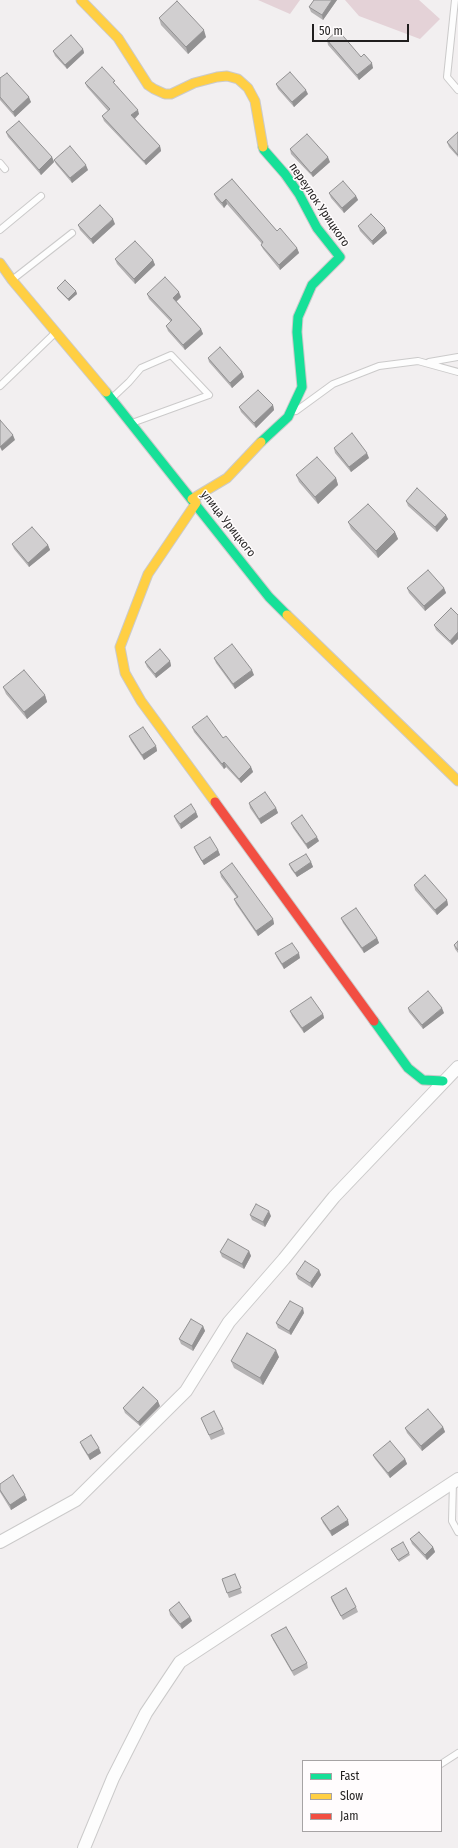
<!DOCTYPE html>
<meta charset="utf-8">
<style>
body{margin:0}
#map{position:relative;width:458px;height:1848px;overflow:hidden;background:#f2eff0;font-family:"Fira Sans Condensed",sans-serif}
canvas{display:block}
.legend{position:absolute;left:302px;top:1760px;width:140px;height:72px;box-sizing:border-box;background:#fffcfd;border:1px solid #a6a3a4;margin:0;padding:5px 7px;list-style:none;font-size:12px;color:#201e1e}
.legend li{display:flex;align-items:center;gap:8px;height:20px}
.legend b{width:20px;border:1px solid #a6a3a4}
.scale{position:absolute;left:312px;top:24px;width:97px;height:18px;box-sizing:border-box;border:2px solid #201e1e;border-top:0;padding-left:5px;font-size:12px;line-height:14px;white-space:nowrap;color:#201e1e;-webkit-text-stroke:3px #fffcfd;paint-order:stroke}
</style>
<div id="map">
<canvas width="458" height="1848"></canvas>
<ul class="legend">
<li><b style="height:5px;background:#16e098"></b>Fast</li>
<li><b style="height:5px;background:#ffcf43"></b>Slow</li>
<li><b style="height:5px;background:#f24e42"></b>Jam</li>
</ul>
<div class="scale">50 m</div>
</div>
<script>
const ctx = document.querySelector('canvas').getContext('2d');
ctx.lineJoin = 'round';
function fillPath(path, color) { ctx.fillStyle = color; ctx.fill(path, 'evenodd'); }
const poly = rows => new Path2D(rows.map(r => 'M' + r).join(''));
function trace(path, color, width, dash) { ctx.strokeStyle = color; ctx.lineWidth = width; ctx.lineCap = dash ? 'butt' : 'round'; ctx.setLineDash(dash || []); ctx.stroke(path); }
function drawText(font, color, halo, rows, align = 'center') {
  ctx.font = font + ' "Fira Sans Condensed",sans-serif'; ctx.lineWidth = 3; ctx.setLineDash([]); ctx.textBaseline = 'middle'; ctx.strokeStyle = halo; ctx.fillStyle = color; for (const [text, x, y, turn = 0] of rows) {
    ctx.save(); ctx.translate(x, y); ctx.rotate((+turn || 0) * Math.PI / 180); ctx.textAlign = isNaN(turn) ? turn : align; if (halo) ctx.strokeText(text, 0, 0); ctx.fillText(text, 0, 0); ctx.restore();
  }
}
fillPath(poly([
 [258,0,300,0,290,14],
 [345,0,419,0,440,19,420,39,359,16]
]), '#e4d2d7');
const lane = poly([
 [455,0,447,77,458,90],
 [0,163,5,169],
 [0,230,41,196],
 [12,280,72,233],
 [429,362,458,357],
 [0,386,55,333],
 [112,398,129,382,141,368,171,355,209,395,132,423],
 [296,411,333,384,379,366,418,361,458,372],
 [453,1482,452,1521,458,1532],
 [441,1764,458,1753]
]);
const street = poly([
 [0,1542,76,1500,186,1391,229,1322,284,1259,334,1197,458,1067],
 [84,1848,113,1778,146,1713,180,1662,458,1479]
]);
const fast = poly([
 [106,392,269,597,287,615],
 [261,442,288,417,302,387,297,332,298,317,312,285,340,257,317,228,299,194,285,174,264,150,263,147],
 [374,1021,408,1068,423,1080,443,1081]
]);
const slow = poly([
 [81,0,118,38,148,85,154,89,165,94,171,94,194,83,217,77,227,76,238,79,248,88,255,101,263,147],
 [0,263,12,280,106,392],
 [192,499,227,478,261,442],
 [196,503,148,574,120,647,125,673,141,701,215,802],
 [287,615,458,781]
]);
const jam = poly([
 [215,802,374,1021]
]);
trace(lane, '#cbcaca', 8);
trace(street, '#cbcaca', 14);
trace(fast, '#cbcaca', 11);
trace(slow, '#cbcaca', 11);
trace(jam, '#cbcaca', 11);
trace(lane, '#fdfdfd', 6);
trace(street, '#fdfdfd', 12);
trace(fast, '#16e098', 9);
trace(slow, '#ffcf43', 9);
trace(jam, '#f24e42', 9);
fillPath(poly([
 [314,0,337,0,323,20,311,12,309,7],
 [159,18,206,37,188,54,161,25],
 [327,40,373,68,359,80,328,45],
 [83,49,84,53,67,69,55,56,53,51],
 [0,78,31,102,15,117,0,100],
 [85,83,117,86,139,114,135,119,160,146,161,151,146,165,104,121,102,116,108,111,87,87],
 [276,84,308,94,294,107,278,89],
 [6,132,52,157,54,162,41,175,8,137],
 [458,132,458,157,449,147,447,142],
 [290,149,330,162,313,177,291,154],
 [54,160,88,170,72,183,56,164],
 [232,179,277,231,297,248,299,253,280,270,263,249,261,245,262,244,227,204,224,208,216,199,214,194],
 [329,193,356,196,358,200,344,213,331,198],
 [115,224,93,244,80,230,78,225],
 [358,226,387,233,373,245,360,231],
 [115,259,153,260,155,265,135,284,117,264],
 [57,288,76,291,77,294,69,301,58,290],
 [147,294,181,297,176,301,201,329,203,334,185,350,168,331,166,326,171,322,149,299],
 [208,358,242,372,244,377,232,388,209,362],
 [273,405,274,410,256,428,241,412,239,407],
 [334,448,369,458,351,472,335,453],
 [296,475,336,478,338,485,318,504,299,482],
 [406,501,448,519,437,532,408,506],
 [348,522,395,532,398,539,378,558,351,529],
 [12,544,48,545,50,550,29,567,14,549],
 [407,588,444,588,446,593,425,611,409,593],
 [458,615,458,639,452,645,436,630,434,625],
 [214,658,254,675,235,689,216,663],
 [170,661,171,666,156,678,147,667,145,662],
 [3,687,45,695,47,702,27,719,6,694],
 [192,727,223,738,251,767,253,772,241,783,226,767,224,769,194,732],
 [129,736,156,746,157,751,144,760,131,741],
 [249,803,276,808,278,813,261,824,250,808],
 [196,812,198,817,181,829,176,821,174,816],
 [291,823,319,841,308,849,293,828],
 [194,847,218,850,220,855,204,865,196,852],
 [311,862,313,867,297,877,291,869,289,864],
 [220,872,273,919,274,924,258,936,236,904,234,899,237,898,221,877],
 [414,885,447,900,448,905,437,915,415,890],
 [341,918,377,938,379,943,364,953,343,923],
 [458,941,458,953,455,949,454,945],
 [275,953,300,958,284,969,277,958],
 [408,1008,444,1013,423,1029,409,1012],
 [290,1011,323,1014,324,1018,304,1033,292,1016],
 [250,1215,271,1216,265,1227,252,1220],
 [249,1251,251,1256,244,1269,222,1257,220,1252],
 [319,1270,321,1275,312,1288,298,1279,296,1274],
 [304,1313,291,1335,278,1328,276,1323],
 [203,1326,205,1331,193,1351,181,1344,179,1339],
 [279,1357,263,1385,234,1368,231,1361],
 [160,1406,140,1426,125,1413,123,1408],
 [201,1418,223,1429,225,1434,211,1440],
 [443,1427,445,1432,422,1451,407,1433,405,1428],
 [80,1442,101,1453,90,1460,82,1447],
 [373,1455,405,1459,407,1464,390,1478,375,1459],
 [0,1484,27,1500,11,1510,0,1492],
 [321,1518,349,1525,332,1536,323,1523],
 [410,1539,433,1547,435,1552,427,1560,412,1544],
 [391,1549,409,1553,410,1555,399,1562],
 [235,1574,242,1593,229,1598,222,1579],
 [331,1597,356,1607,358,1612,343,1620,332,1601],
 [169,1610,190,1617,192,1621,182,1629,170,1615],
 [271,1635,307,1663,308,1668,294,1676,273,1640]
]), '#b4b2b3');
fillPath(poly([
 [332,0,337,0,323,20,322,15],
 [204,30,206,37,188,54,186,47],
 [83,49,84,53,67,69,65,65],
 [372,63,373,68,359,80,357,75],
 [306,90,308,94,294,107,292,102],
 [29,97,31,102,15,117,13,112],
 [138,110,139,114,133,120,131,115],
 [160,146,161,151,146,165,144,161],
 [52,157,54,162,41,175,39,170],
 [328,157,330,162,313,177,311,173],
 [86,165,88,170,72,183,70,178],
 [356,196,358,200,344,213,342,208],
 [226,199,227,204,224,208,222,203],
 [113,219,115,224,93,244,91,239],
 [385,228,387,233,373,245,372,241],
 [297,248,299,253,280,270,279,265],
 [153,260,155,265,135,284,134,279],
 [76,291,77,294,69,301,68,299],
 [179,292,181,297,175,303,173,298],
 [201,329,203,334,185,350,183,345],
 [242,372,244,377,232,388,230,383],
 [273,405,274,410,256,428,254,423],
 [13,435,15,440,2,451,0,447],
 [367,453,369,458,351,472,349,467],
 [336,478,338,485,318,504,315,497],
 [446,515,448,519,437,532,435,527],
 [395,532,398,539,378,558,376,551],
 [48,545,50,550,29,567,28,563],
 [444,588,446,593,425,611,424,606],
 [458,632,458,639,452,645,450,641],
 [170,661,171,666,156,678,155,674],
 [252,670,254,675,235,689,233,684],
 [45,695,47,702,27,719,24,712],
 [156,746,157,751,144,760,142,755],
 [224,762,226,767,224,769,222,764],
 [251,767,253,772,241,783,239,779],
 [276,808,278,813,261,824,259,819],
 [196,812,198,817,181,829,180,824],
 [317,837,319,841,308,849,306,844],
 [218,850,220,855,204,865,202,861],
 [311,862,313,867,297,877,295,873],
 [447,900,448,905,437,915,435,910],
 [273,919,274,924,258,936,256,931],
 [377,938,379,943,364,953,362,948],
 [299,953,300,958,284,969,282,964],
 [442,1008,444,1013,423,1029,422,1025],
 [323,1014,324,1018,304,1033,302,1028],
 [269,1211,271,1216,265,1227,263,1222],
 [249,1251,251,1256,244,1269,242,1264],
 [319,1270,321,1275,312,1288,310,1283],
 [303,1308,304,1313,291,1335,289,1331],
 [203,1326,205,1331,193,1351,192,1346],
 [276,1350,279,1357,263,1385,260,1378],
 [158,1401,160,1406,140,1426,138,1422],
 [443,1427,445,1432,422,1451,421,1446],
 [99,1448,101,1453,90,1460,88,1455],
 [405,1459,407,1464,390,1478,388,1473],
 [25,1495,27,1500,11,1510,10,1505],
 [348,1520,349,1525,332,1536,330,1531],
 [433,1547,435,1552,427,1560,425,1555],
 [190,1617,192,1621,182,1629,180,1624]
]), '#929192');
const building = poly([
 [314,0,332,0,322,15,309,7,314,0],
 [177,1,204,30,186,47,159,18,177,1],
 [338,30,361,57,364,54,372,63,357,75,327,40,338,30],
 [71,35,83,49,65,65,53,51,71,35],
 [102,67,115,81,113,82,138,110,131,115,160,146,144,161,102,116,110,109,85,83,102,67],
 [290,72,306,90,292,102,276,84,290,72],
 [7,73,29,97,13,112,0,97,0,78,7,73],
 [19,121,52,157,39,170,6,132,19,121],
 [458,132,458,155,447,142,458,132],
 [307,134,328,157,311,173,290,149,307,134],
 [70,146,86,165,70,178,54,160,70,146],
 [232,179,277,231,280,228,297,248,279,265,261,245,263,242,226,199,222,203,214,194,232,179],
 [343,181,356,196,342,208,329,193,343,181],
 [100,205,113,219,91,239,78,225,100,205],
 [371,214,385,228,372,241,358,226,371,214],
 [135,241,153,260,134,279,115,259,135,241],
 [165,277,179,292,173,298,201,329,183,345,166,326,172,320,147,294,165,277],
 [65,280,76,291,68,299,57,288,65,280],
 [220,347,242,372,230,383,208,358,220,347],
 [258,390,273,405,254,423,239,407,258,390],
 [0,420,13,435,0,447,0,420],
 [352,433,367,453,349,467,334,448,352,433],
 [317,457,336,478,315,497,296,475,317,457],
 [417,488,446,515,435,527,406,501,417,488],
 [368,504,395,532,376,551,348,522,368,504],
 [32,527,48,545,28,563,12,544,32,527],
 [428,570,444,588,424,606,407,588,428,570],
 [451,608,458,615,458,632,450,641,434,625,451,608],
 [232,644,252,670,233,684,214,658,232,644],
 [160,649,170,661,155,674,145,662,160,649],
 [24,670,45,695,24,712,3,687,24,670],
 [207,716,223,738,226,736,251,767,239,779,224,762,222,764,192,727,207,716],
 [143,727,156,746,142,755,129,736,143,727],
 [265,792,276,808,259,819,249,803,265,792],
 [191,804,196,812,180,824,174,816,191,804],
 [302,815,317,837,306,844,291,823,302,815],
 [210,837,218,850,202,861,194,847,210,837],
 [306,854,311,862,295,873,289,864,306,854],
 [232,863,273,919,256,931,234,899,238,897,220,872,232,863],
 [425,875,447,900,435,910,414,885,425,875],
 [356,908,377,938,362,948,341,918,356,908],
 [458,941,458,950,454,945,458,941],
 [292,943,299,953,282,964,275,953,292,943],
 [428,991,442,1008,422,1025,408,1008,428,991],
 [311,997,323,1014,302,1028,290,1011,311,997],
 [256,1204,269,1211,263,1222,250,1215,256,1204],
 [228,1239,249,1251,242,1264,220,1252,228,1239],
 [305,1261,319,1270,310,1283,296,1274,305,1261],
 [290,1301,303,1308,289,1331,276,1323,290,1301],
 [191,1319,203,1326,192,1346,179,1339,191,1319],
 [247,1333,276,1350,260,1378,231,1361,247,1333],
 [143,1387,158,1401,138,1422,123,1408,143,1387],
 [428,1409,443,1427,421,1446,405,1428,428,1409],
 [214,1411,223,1429,209,1435,201,1418,214,1411],
 [91,1435,99,1448,88,1455,80,1442,91,1435],
 [390,1441,405,1459,388,1473,373,1455,390,1441],
 [13,1475,25,1495,10,1505,0,1490,0,1484,13,1475],
 [338,1506,348,1520,330,1531,321,1518,338,1506],
 [419,1532,433,1547,425,1555,410,1539,419,1532],
 [403,1542,409,1553,398,1560,391,1549,403,1542],
 [235,1574,241,1588,227,1593,222,1579,235,1574],
 [346,1588,356,1607,341,1616,331,1597,346,1588],
 [179,1602,190,1617,180,1624,169,1610,179,1602],
 [286,1627,307,1663,292,1671,271,1635,286,1627]
]);
fillPath(building, '#d1cfd0');
trace(building, '#929192', 1);
drawText('12px', '#201e1e', '#fffcfd', [
 ["переулок Урицкого",319,205,56],
 ["улица Урицкого",228,524,52]
]);
</script>
